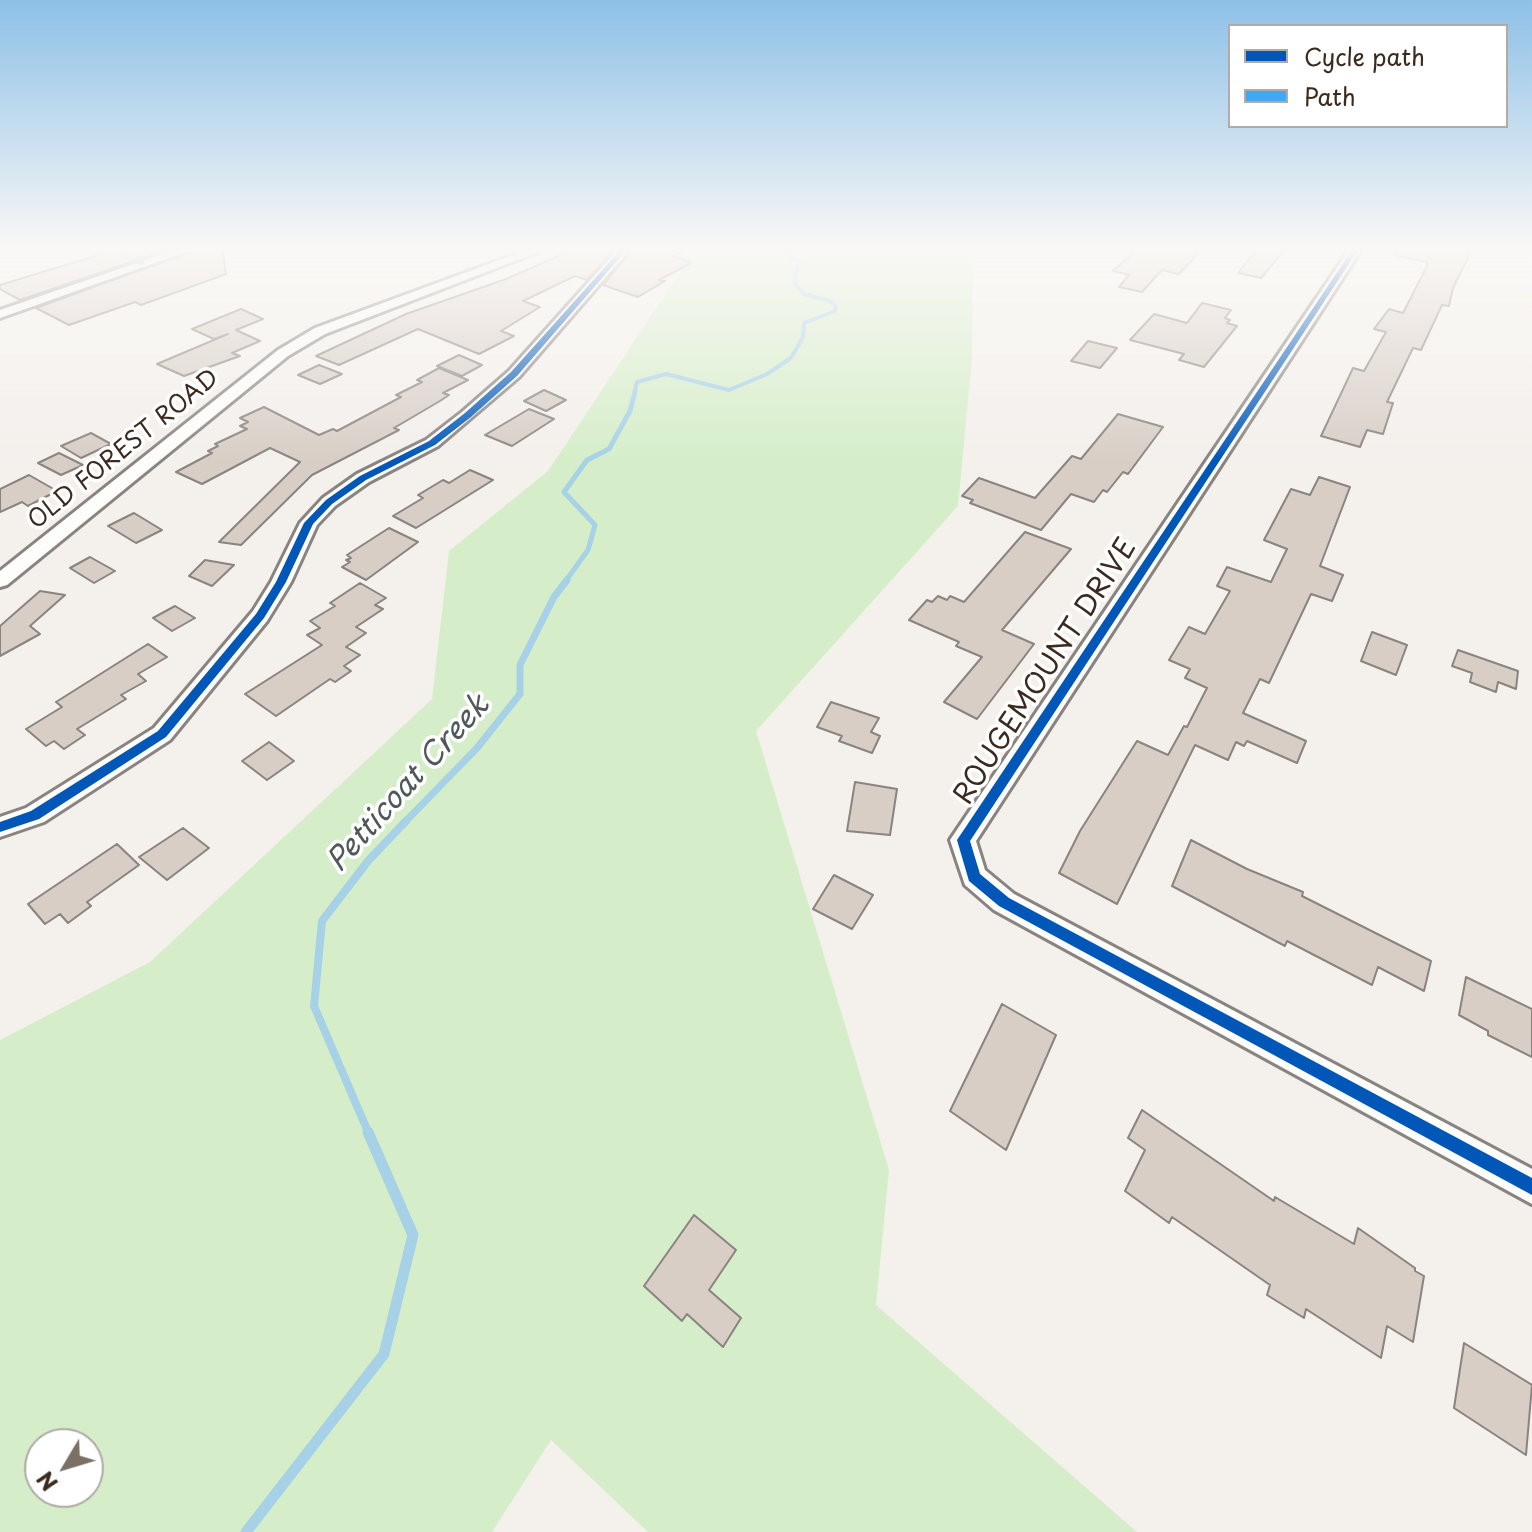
<!DOCTYPE html>
<style>
body{margin:0}
#map{position:relative;width:1532px;height:1532px;overflow:hidden;background:#f4f0ec;font-family:"Playpen Sans",sans-serif}
canvas{display:block}
.legend{position:absolute;left:1228px;top:24px;width:280px;height:104px;box-sizing:border-box;background:#fff;border:2px solid #b1aaa5;margin:0;padding:10px 14px;list-style:none;font-size:24px;color:#3b2a1e}
.legend li{display:flex;align-items:center;gap:16px;height:40px}
.legend b{width:40px;border:2px solid #b1aaa5}
.north{position:absolute;left:24px;top:1428px;width:80px;height:80px;box-sizing:border-box;background:#fff;border:2px solid #b1aaa5;border-radius:50%;rotate:232deg;font-size:22px;font-weight:700;line-height:32px;text-align:center;color:#3b2a1e}
.north::after{content:'';display:block;margin:auto;width:28px;height:36px;background:#7c6f66;clip-path:polygon(50% 0,100% 100%,50% 72%,0 100%)}
</style>
<div id="map">
<canvas width="1532" height="1532"></canvas>
<ul class="legend">
<li><b style="height:10px;background:#0057b8"></b>Cycle path</li>
<li><b style="height:10px;background:#3fa9f5"></b>Path</li>
</ul>
<div class="north">N</div>
</div>
<script>
const ctx = document.querySelector('canvas').getContext('2d');
ctx.lineJoin = 'round';
function fillPath(path, color) { ctx.fillStyle = color; ctx.fill(path, 'evenodd'); }
const poly = rows => new Path2D(rows.map(r => 'M' + r).join(''));
function trace(path, color, width, dash) { ctx.strokeStyle = color; ctx.lineWidth = width; ctx.lineCap = dash ? 'butt' : 'round'; ctx.setLineDash(dash || []); ctx.stroke(path); }
function drawText(font, color, halo, rows, align = 'center') {
  ctx.font = font + ' "Playpen Sans",sans-serif'; ctx.lineWidth = 7; ctx.setLineDash([]); ctx.textBaseline = 'middle'; ctx.strokeStyle = halo; ctx.fillStyle = color; for (const [text, x, y, turn = 0] of rows) {
    ctx.save(); ctx.translate(x, y); ctx.rotate((+turn || 0) * Math.PI / 180); ctx.textAlign = isNaN(turn) ? turn : align; if (halo) ctx.strokeText(text, 0, 0); ctx.fillText(text, 0, 0); ctx.restore();
  }
}
fillPath(poly([
 [697,247,973,247,972,357,958,506,756,731,889,1170,876,1305,1137,1532,648,1532,551,1440,492,1532,0,1532,0,1040,150,962,432,699,449,551,548,471],
 [40,1444,88,1444,88,1492,40,1492]
]), '#d5eec9');
trace(poly([
 [634,394,637,382,666,374,729,390,767,374,791,358,803,337,804,323,835,311,836,306,830,301,804,294,796,285,795,275,800,261,790,257,788,253,793,247]
]), '#a6d1e6', 4);
trace(poly([
 [565,582,588,550,595,525,564,492,587,460,609,449,630,411,635,392]
]), '#a6d1e6', 5);
trace(poly([
 [404,823,477,748,520,694,520,665,554,597,567,580]
]), '#a6d1e6', 7);
trace(poly([
 [369,1134,314,1006,322,921,368,861,406,821]
]), '#a6d1e6', 8);
trace(poly([
 [246,1532,384,1354,413,1235,368,1132]
]), '#a6d1e6', 11);
const building = poly([
 [124,247,175,247,20,300,0,289,0,285,124,247],
 [203,247,222,247,226,274,141,305,135,302,69,325,36,308,203,247],
 [579,247,616,247,587,280,575,276,523,301,540,307,501,331,514,336,479,354,418,329,339,365,316,356,406,314,506,279,579,247],
 [635,247,691,247,673,256,691,263,659,280,665,281,638,297,603,285,635,247],
 [1140,247,1204,247,1179,274,1162,270,1142,292,1119,287,1129,275,1113,271,1140,247],
 [1259,247,1287,247,1261,278,1238,273,1259,247],
 [1396,247,1473,247,1453,288,1449,306,1442,305,1421,350,1413,348,1387,402,1393,403,1383,434,1367,430,1360,447,1321,436,1353,368,1364,371,1386,332,1374,329,1389,309,1403,313,1427,266,1427,262,1395,256,1396,247],
 [1202,303,1231,310,1225,318,1230,320,1227,323,1237,326,1204,367,1179,360,1184,354,1130,340,1154,314,1187,323,1202,303],
 [241,309,263,319,236,330,260,341,232,353,240,356,184,376,157,364,228,334,214,339,192,329,241,309],
 [1088,341,1117,348,1100,368,1071,361,1088,341],
 [459,355,482,365,462,376,437,366,459,355],
 [319,365,342,374,320,384,298,375,319,365],
 [439,368,468,380,443,393,449,395,440,401,394,428,399,430,312,475,241,545,219,542,300,462,270,448,202,484,176,472,212,453,208,451,218,446,215,444,247,429,240,426,248,422,240,418,264,407,319,435,333,429,337,431,401,397,396,395,422,382,417,380,439,368],
 [544,390,566,400,546,411,524,401,544,390],
 [529,409,554,419,512,446,485,435,529,409],
 [1118,414,1163,427,1128,474,1123,472,1107,492,1103,490,1094,502,1071,494,1041,530,970,503,973,500,962,496,979,478,1035,498,1072,456,1081,459,1118,414],
 [91,433,111,444,81,458,61,446,91,433],
 [59,453,83,465,61,475,38,463,59,453],
 [470,470,493,480,416,528,393,516,423,498,418,495,443,480,449,483,470,470],
 [29,475,57,491,28,506,22,502,0,512,0,489,29,475],
 [1319,477,1350,487,1320,566,1343,575,1332,601,1311,594,1269,683,1260,679,1243,713,1306,741,1297,763,1247,741,1244,746,1236,742,1228,760,1195,745,1117,904,1059,873,1080,831,1137,741,1168,755,1184,726,1187,727,1207,688,1185,678,1190,669,1169,660,1189,627,1205,634,1230,591,1217,586,1227,567,1271,582,1287,549,1264,540,1291,489,1310,495,1319,477],
 [134,513,162,530,136,543,108,526,134,513],
 [389,528,418,542,366,580,342,567,350,562,346,560,351,558,347,555,389,528],
 [1025,532,1071,549,1002,630,1034,644,977,719,944,702,982,657,956,646,959,642,909,620,927,600,932,602,938,596,947,600,950,596,964,602,1025,532],
 [90,557,115,571,94,583,70,568,90,557],
 [205,560,234,565,212,586,189,576,205,560],
 [360,583,386,598,375,605,383,609,356,627,366,633,346,647,360,655,344,666,351,671,335,682,330,679,276,716,245,694,322,645,307,635,320,628,310,621,335,606,330,603,360,583],
 [40,591,65,595,30,626,40,634,0,656,0,626,40,591],
 [175,606,195,618,172,631,153,618,175,606],
 [1372,632,1407,645,1396,675,1361,661,1372,632],
 [148,644,167,657,138,674,146,681,121,695,126,699,77,729,85,735,64,749,54,741,46,746,26,729,62,707,56,702,148,644],
 [1458,650,1518,671,1516,689,1498,682,1496,692,1470,682,1472,673,1452,666,1458,650],
 [831,702,879,718,871,732,880,736,872,753,839,741,842,736,817,727,831,702],
 [269,742,294,761,267,780,242,761,269,742],
 [855,782,897,789,890,835,847,831,855,782],
 [183,828,209,848,167,880,139,857,183,828],
 [1191,840,1247,869,1303,892,1302,896,1431,961,1424,991,1378,967,1372,985,1287,941,1285,946,1172,886,1191,840],
 [117,844,139,865,87,902,91,906,68,923,60,914,45,924,28,904,117,844],
 [834,875,873,895,852,929,813,909,834,875],
 [1466,977,1532,1009,1532,1057,1488,1035,1488,1031,1459,1015,1466,977],
 [1002,1004,1056,1035,1006,1150,950,1111,1002,1004],
 [1142,1110,1274,1201,1275,1197,1354,1244,1358,1228,1415,1268,1415,1271,1424,1276,1413,1342,1387,1326,1381,1358,1306,1309,1304,1318,1267,1295,1270,1285,1172,1217,1169,1223,1125,1191,1145,1150,1128,1138,1142,1110],
 [694,1215,736,1250,709,1290,741,1318,723,1347,687,1314,682,1321,644,1286,694,1215],
 [1464,1343,1532,1385,1526,1455,1454,1408,1464,1343]
]);
fillPath(building, '#d8cec6');
trace(building, '#898480', 2);
const street = poly([
 [183,247,200,247,0,318,0,310,183,247],
 [535,247,551,247,325,334,288,356,7,585,0,587,0,571,278,350,315,328,535,247],
 [620,247,632,247,519,377,438,446,369,482,335,506,317,525,291,582,267,621,170,740,44,822,0,837,0,817,26,808,154,728,253,611,271,582,300,523,323,498,357,474,426,440,462,412,509,371,620,247],
 [1351,247,1363,247,976,841,985,870,1014,894,1532,1169,1532,1204,994,910,965,885,950,840,1351,247]
]);
trace(street, '#898480', 6);
fillPath(street, '#fdfdfc');
trace(poly([
 [103,247,144,263]
]), '#3fa9f5', 6, [11, 6]);
fillPath(poly([
 [623,247,629,247,517,376,471,417,435,445,366,480,332,504,313,524,286,582,264,618,166,737,39,819,0,832,0,822,31,811,158,731,256,614,276,582,304,523,326,500,360,476,429,441,465,413,511,372,623,247],
 [1354,247,1360,247,970,841,980,874,1009,898,1532,1178,1532,1195,999,906,969,881,957,840,1354,247]
]), '#0057b8');
const sky = ctx.createLinearGradient(0, 0, 0, 461);
sky.addColorStop(0, '#8dc0e7');
sky.addColorStop(0.54, '#faf8f6');
sky.addColorStop(1, '#faf8f600');
ctx.fillStyle = sky;
ctx.fillRect(0, 0, 1532, 461);
drawText('24px', '#3b2a1e', '#fff', [
 ["OLD FOREST ROAD",124,450,-39]
]);
drawText('28px', '#3b2a1e', '#fff', [
 ["ROUGEMOUNT DRIVE",1046,672,-57]
]);
drawText('italic 30px', '#515859', '#fff', [
 ["Petticoat Creek",409,784,-48]
]);
</script>
